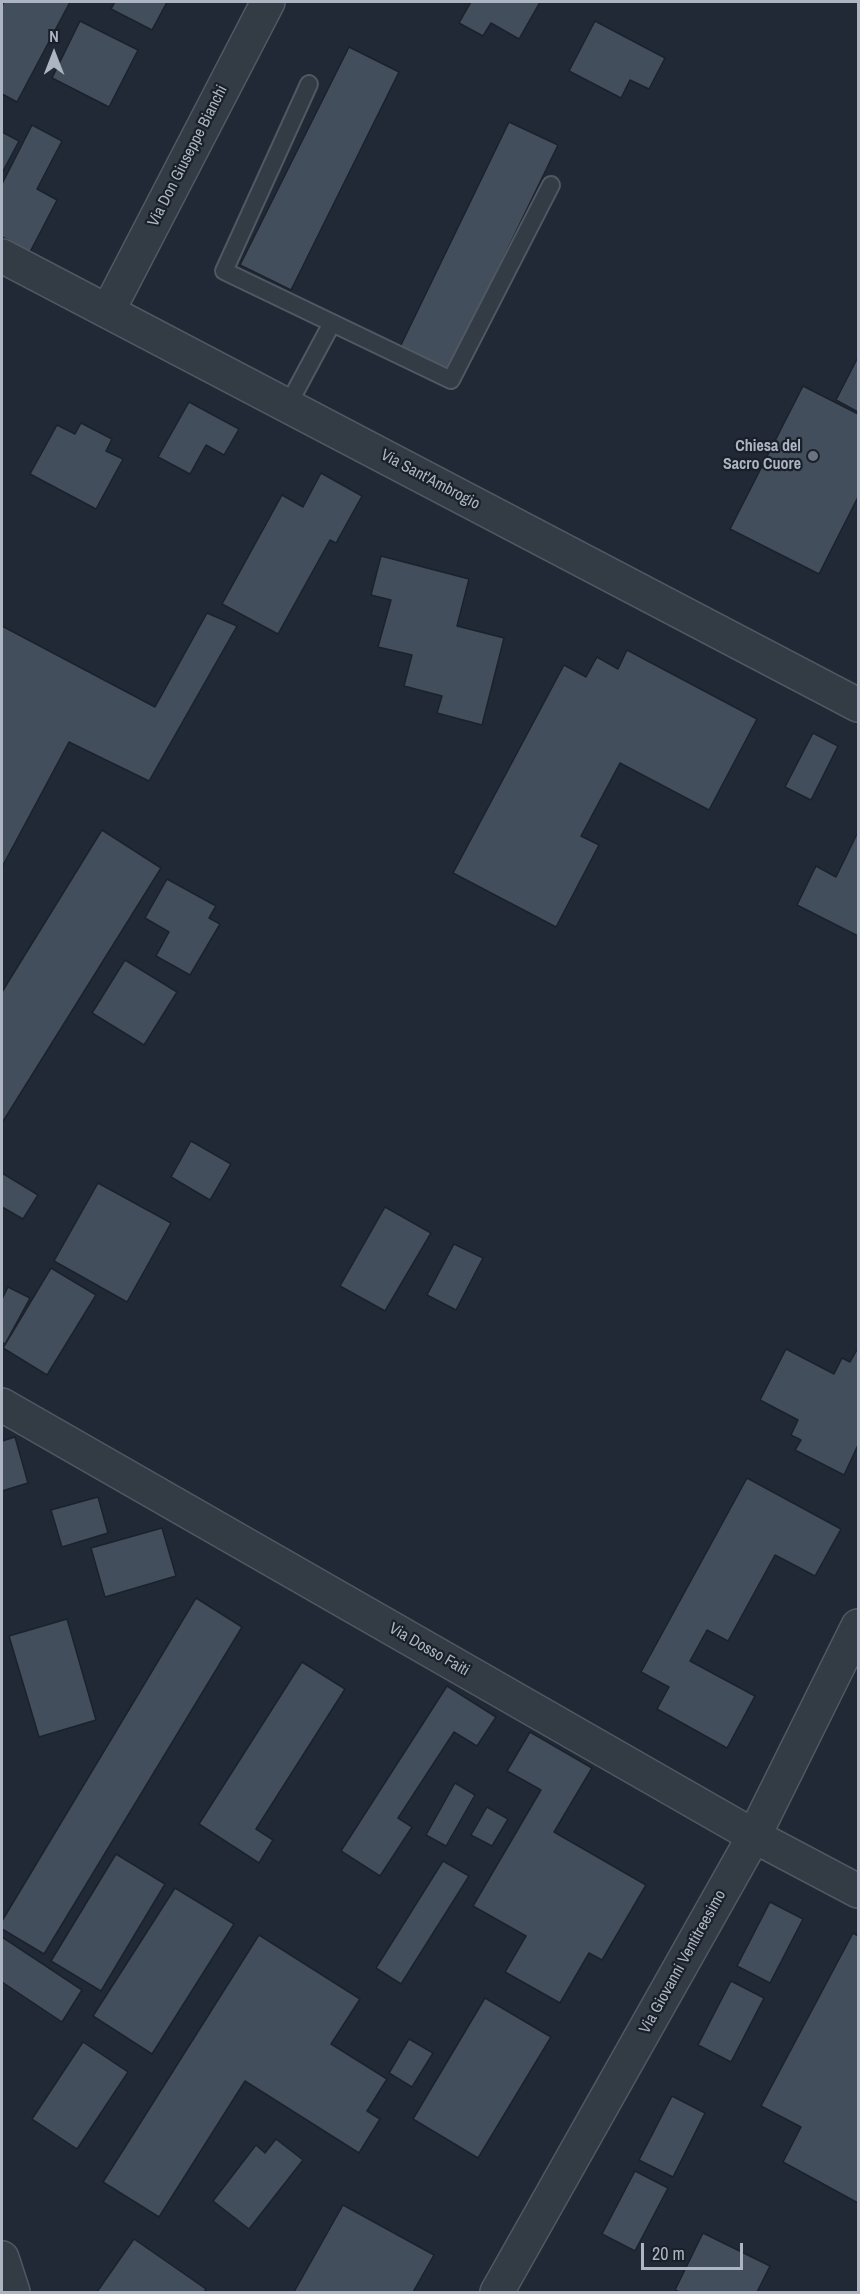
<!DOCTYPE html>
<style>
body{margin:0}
#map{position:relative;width:860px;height:2294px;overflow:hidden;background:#202935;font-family:"Archivo Narrow",sans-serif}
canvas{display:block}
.frame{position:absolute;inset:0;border:3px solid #adb5c2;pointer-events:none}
.north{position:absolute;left:24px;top:24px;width:60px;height:60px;-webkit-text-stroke:4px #19202a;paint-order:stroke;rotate:0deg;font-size:16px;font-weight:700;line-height:24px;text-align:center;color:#adb5c2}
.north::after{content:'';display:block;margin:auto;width:21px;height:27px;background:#adb5c2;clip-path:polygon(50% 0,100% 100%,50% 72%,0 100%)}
.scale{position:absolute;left:641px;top:2243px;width:102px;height:27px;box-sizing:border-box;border:3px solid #adb5c2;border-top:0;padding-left:8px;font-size:18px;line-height:21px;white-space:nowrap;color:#adb5c2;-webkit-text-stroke:4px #19202a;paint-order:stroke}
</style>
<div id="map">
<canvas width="860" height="2294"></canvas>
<div class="frame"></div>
<div class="north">N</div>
<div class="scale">20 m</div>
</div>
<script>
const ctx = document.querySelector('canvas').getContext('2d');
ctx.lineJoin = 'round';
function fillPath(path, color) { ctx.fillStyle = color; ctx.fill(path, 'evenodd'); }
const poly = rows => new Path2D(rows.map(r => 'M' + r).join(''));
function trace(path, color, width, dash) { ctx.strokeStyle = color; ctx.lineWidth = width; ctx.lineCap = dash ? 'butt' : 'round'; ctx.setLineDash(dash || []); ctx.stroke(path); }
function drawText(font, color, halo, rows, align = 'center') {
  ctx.font = font + ' "Archivo Narrow",sans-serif'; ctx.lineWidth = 4.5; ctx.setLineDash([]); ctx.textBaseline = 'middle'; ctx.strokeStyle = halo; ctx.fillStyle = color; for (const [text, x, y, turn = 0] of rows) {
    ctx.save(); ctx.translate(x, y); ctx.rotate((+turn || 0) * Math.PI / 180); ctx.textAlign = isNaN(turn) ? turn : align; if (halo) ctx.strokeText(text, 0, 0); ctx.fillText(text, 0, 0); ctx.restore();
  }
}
const building = poly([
 [4,2,70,2,17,102,2,94,2,6,4,2],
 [115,2,167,2,152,30,111,9,115,2],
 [471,2,540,2,519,39,491,23,483,36,459,23,471,2],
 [80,21,138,50,109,107,52,78,80,21],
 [595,21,665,58,649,89,630,80,621,98,569,71,595,21],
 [349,47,399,72,291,290,240,265,349,47],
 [509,122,558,145,449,370,400,347,509,122],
 [32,125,62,141,37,189,57,200,30,252,2,237,2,184,32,125],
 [2,132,19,141,2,173,2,132],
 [857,359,858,359,858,412,836,400,857,359],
 [803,386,858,414,858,497,819,574,730,529,803,386],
 [189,402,239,429,224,455,206,445,190,474,158,457,189,402],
 [81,423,112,439,106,451,123,459,96,509,30,474,57,425,75,434,81,423],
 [321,473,362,496,336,543,330,540,278,634,222,604,282,495,303,507,321,473],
 [381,556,469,579,457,626,504,638,482,725,437,713,442,696,404,686,412,655,378,647,391,600,371,595,381,556],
 [207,613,237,626,149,781,69,742,2,867,2,626,155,707,207,613],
 [627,650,757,719,709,810,620,763,581,836,599,845,556,927,453,873,564,665,586,677,597,657,618,669,627,650],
 [813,733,838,746,811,800,785,787,813,733],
 [102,830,161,868,2,1123,2,992,102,830],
 [858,832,858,936,797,905,816,866,836,877,858,832],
 [167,879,216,906,209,918,220,924,190,975,156,956,169,932,145,918,167,879],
 [125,960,177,992,144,1045,92,1013,125,960],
 [191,1141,231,1164,210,1200,171,1177,191,1141],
 [2,1173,38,1195,23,1219,2,1207,2,1173],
 [98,1183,171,1223,127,1302,54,1261,98,1183],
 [385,1207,431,1233,385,1311,340,1286,385,1207],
 [454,1244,483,1258,456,1310,427,1295,454,1244],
 [51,1268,96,1295,47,1375,3,1348,51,1268],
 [8,1287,30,1298,5,1344,2,1342,2,1299,8,1287],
 [858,1348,858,1445,844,1475,795,1450,801,1440,791,1435,798,1420,760,1400,786,1349,834,1374,842,1358,850,1362,858,1348],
 [15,1437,28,1483,2,1491,2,1441,15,1437],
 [747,1478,841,1529,815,1576,775,1555,728,1641,707,1630,690,1661,755,1696,727,1748,657,1709,669,1687,641,1672,747,1478],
 [98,1497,108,1533,62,1547,51,1510,98,1497],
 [162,1528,176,1576,105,1597,91,1548,162,1528],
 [196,1598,242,1627,44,1954,2,1929,2,1921,196,1598],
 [67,1619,96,1720,39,1737,9,1636,67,1619],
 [302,1662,345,1689,256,1829,273,1840,259,1863,199,1824,302,1662],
 [447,1686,496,1717,477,1746,454,1732,398,1818,412,1827,380,1876,341,1851,447,1686],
 [530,1732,592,1768,554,1832,646,1885,602,1960,589,1953,560,2003,505,1972,526,1936,473,1906,541,1790,507,1771,530,1732],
 [455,1783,475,1795,446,1846,426,1835,455,1783],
 [487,1807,508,1819,492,1846,471,1835,487,1807],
 [116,1854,165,1884,101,1991,51,1961,116,1854],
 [443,1861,469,1876,401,1984,376,1968,443,1861],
 [175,1888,234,1924,152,2054,93,2016,175,1888],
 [770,1902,803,1919,770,1983,737,1966,770,1902],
 [853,1933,858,1936,858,2203,783,2162,801,2127,761,2106,853,1933],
 [259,1935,360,1999,331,2044,387,2079,367,2111,380,2119,359,2153,245,2081,159,2217,103,2182,259,1935],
 [2,1937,82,1990,62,2022,2,1982,2,1937],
 [731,1981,764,1998,731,2062,698,2045,731,1981],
 [485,1998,551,2037,478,2158,413,2119,485,1998],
 [409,2039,433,2053,412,2087,389,2073,409,2039],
 [83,2042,128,2072,77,2149,32,2119,83,2042],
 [672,2096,705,2113,673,2177,639,2160,672,2096],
 [276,2139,303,2160,249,2229,213,2201,256,2145,265,2153,276,2139],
 [635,2171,668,2188,635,2251,602,2234,635,2171],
 [343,2205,434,2255,413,2292,294,2292,343,2205],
 [703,2233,770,2266,757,2292,680,2292,675,2290,703,2233],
 [134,2239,206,2289,204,2292,97,2292,134,2239]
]);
fillPath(building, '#434e5d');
trace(building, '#1b222c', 1.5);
const service = poly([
 [309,84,224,271,451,380,551,185],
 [288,405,332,323]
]);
const minor = poly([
 [2,256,858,705],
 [108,311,268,2],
 [2,1405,754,1836,858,1891],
 [497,2292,754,1836,858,1626]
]);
const tertiary = poly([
 [2,2258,13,2292]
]);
trace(service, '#515863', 20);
trace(minor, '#515863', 36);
trace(tertiary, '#515863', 36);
trace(service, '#333b45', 16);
trace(minor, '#333b45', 33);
trace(tertiary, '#333b45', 33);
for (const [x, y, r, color] of [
 [813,456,6,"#6b7280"]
]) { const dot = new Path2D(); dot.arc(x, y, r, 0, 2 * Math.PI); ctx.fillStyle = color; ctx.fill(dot); trace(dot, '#19202a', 2); }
drawText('16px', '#adb5c2', '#19202a', [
 ["Via Don Giuseppe Bianchi",188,156,-63],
 ["Via Sant'Ambrogio",430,480,28],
 ["Via Dosso Faiti",429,1650,30],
 ["Via Giovanni Ventitreesimo",683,1962,-61]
]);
drawText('bold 16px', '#adb5c2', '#19202a', [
 ["Chiesa del",801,447],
 ["Sacro Cuore",801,465]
], 'right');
</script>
